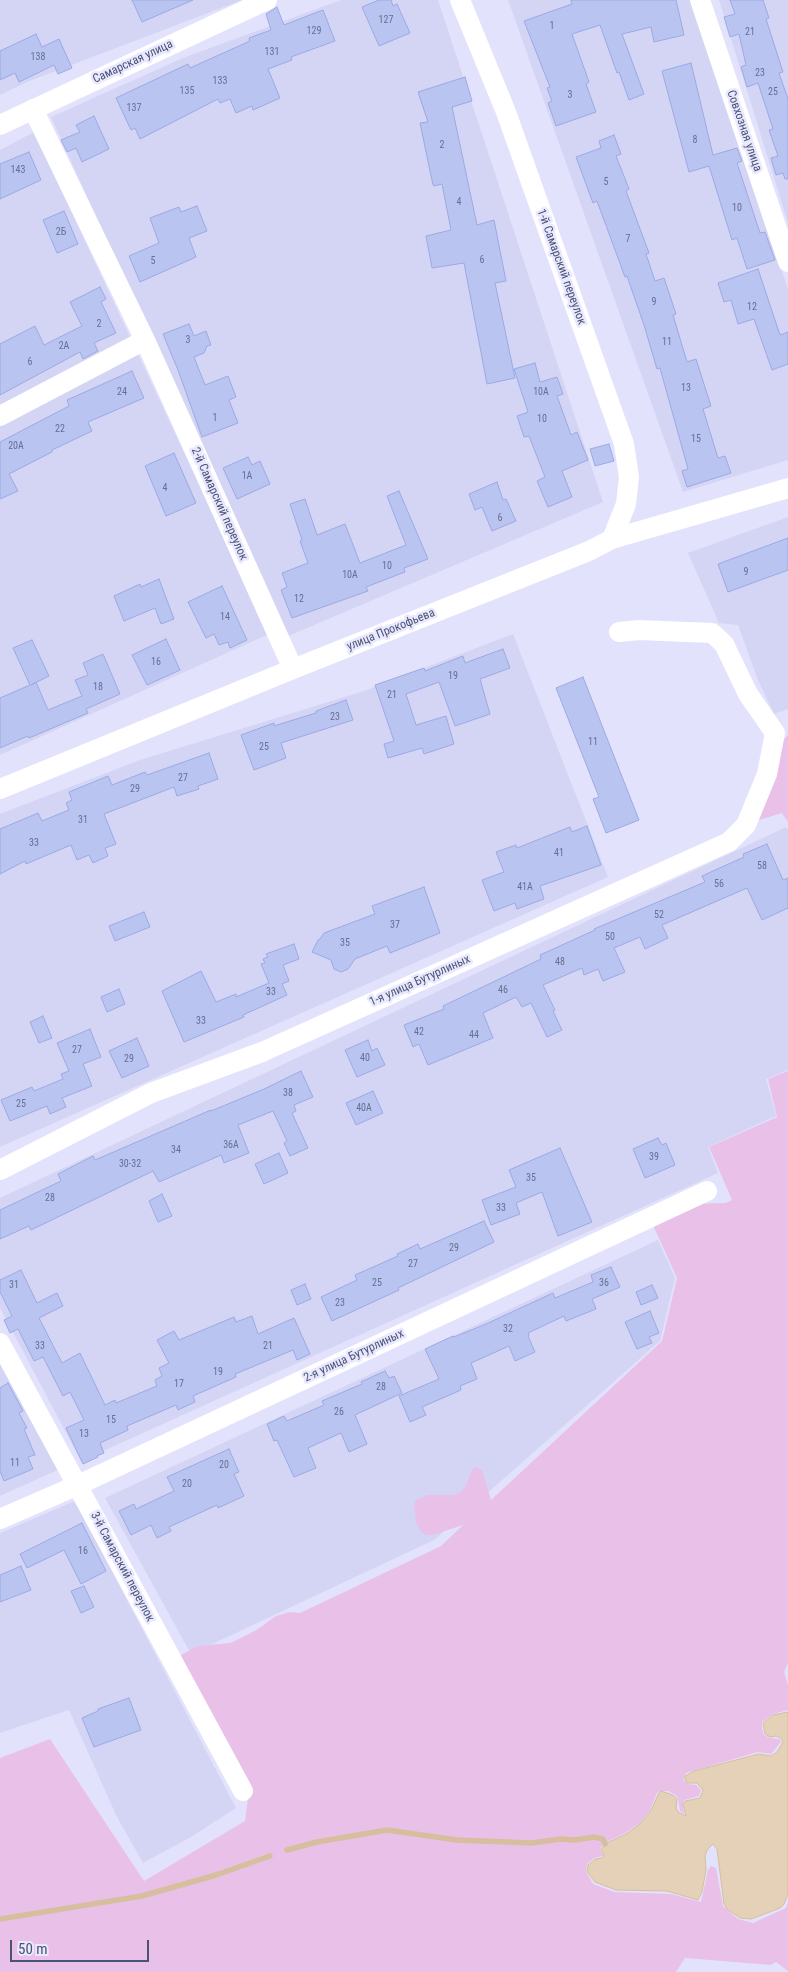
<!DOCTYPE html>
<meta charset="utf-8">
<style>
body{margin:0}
#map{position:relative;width:788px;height:1972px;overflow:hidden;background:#e3e2fc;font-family:"Roboto Condensed",sans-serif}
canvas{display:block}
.scale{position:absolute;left:10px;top:1940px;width:139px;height:22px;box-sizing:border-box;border:2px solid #495373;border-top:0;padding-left:6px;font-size:15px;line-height:18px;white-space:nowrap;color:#495373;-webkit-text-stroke:4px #e9e8ff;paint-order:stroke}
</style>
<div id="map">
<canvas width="788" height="1972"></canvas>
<div class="scale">50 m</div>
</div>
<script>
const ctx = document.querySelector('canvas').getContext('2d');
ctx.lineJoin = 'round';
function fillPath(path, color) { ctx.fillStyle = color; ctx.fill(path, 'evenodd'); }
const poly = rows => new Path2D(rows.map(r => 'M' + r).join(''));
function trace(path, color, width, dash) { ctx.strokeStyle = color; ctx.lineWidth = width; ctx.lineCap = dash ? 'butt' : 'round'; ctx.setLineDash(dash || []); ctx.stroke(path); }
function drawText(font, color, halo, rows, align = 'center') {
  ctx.font = font + ' "Roboto Condensed",sans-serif'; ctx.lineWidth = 5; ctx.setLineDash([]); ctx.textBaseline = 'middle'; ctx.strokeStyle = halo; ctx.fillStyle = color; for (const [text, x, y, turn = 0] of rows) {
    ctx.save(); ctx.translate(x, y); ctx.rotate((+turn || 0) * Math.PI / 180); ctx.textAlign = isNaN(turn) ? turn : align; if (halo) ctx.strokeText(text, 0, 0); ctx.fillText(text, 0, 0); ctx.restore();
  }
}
fillPath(poly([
 [0,0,242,0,27,82,0,95],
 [341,0,438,0,603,502,286,637,51,117,183,58],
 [508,0,692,0,788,289,788,460,683,492],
 [719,0,788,0,788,223],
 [34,132,269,634,0,755,0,150],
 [788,517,788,709,774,714,758,680,738,625,719,623,688,553],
 [513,634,608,877,0,1147,0,814,140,760,364,691],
 [786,827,788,830,788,1070,766,1079,776,1116,708,1147,718,1173,81,1461,0,1308,0,1198],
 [658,1240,675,1278,660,1341,434,1540,191,1654,105,1498],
 [0,1361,58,1470,0,1496],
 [75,1501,236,1808,191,1837,143,1863,117,1817,69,1710,0,1733,0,1533]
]), '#d4d5f5');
fillPath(poly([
 [788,735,788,822,782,813,756,821,781,743],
 [788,1071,788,1663,784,1672,788,1685,788,1710,773,1714,762,1722,762,1729,764,1735,770,1738,780,1739,781,1742,771,1754,758,1752,686,1773,683,1780,688,1784,696,1785,701,1790,699,1796,684,1800,683,1803,684,1814,680,1811,678,1798,674,1794,668,1791,660,1791,657,1793,649,1812,640,1823,627,1832,603,1844,600,1849,603,1856,594,1858,587,1864,586,1872,593,1884,614,1892,671,1894,701,1902,708,1870,711,1866,716,1868,723,1906,738,1919,753,1923,786,1908,788,1902,788,1971,776,1962,771,1965,685,1958,676,1972,0,1972,0,1758,50,1739,144,1881,245,1821,249,1790,179,1659,181,1655,198,1646,230,1643,243,1637,258,1629,276,1616,290,1612,300,1613,441,1546,463,1525,433,1535,426,1535,421,1532,416,1522,414,1505,416,1500,427,1495,453,1495,461,1492,466,1486,472,1470,475,1467,482,1470,491,1500,662,1341,677,1278,652,1223,690,1204,726,1203,732,1200,709,1147,777,1117,768,1079]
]), '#e9c1e8');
const water = poly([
 [788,1712,788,1894,784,1904,780,1908,751,1919,740,1918,727,1909,724,1904,717,1849,713,1844,707,1850,705,1856,706,1870,702,1892,698,1900,667,1891,616,1890,595,1882,587,1872,588,1865,595,1859,602,1858,604,1856,601,1849,605,1844,628,1833,641,1823,650,1812,659,1793,661,1791,673,1795,677,1799,676,1808,678,1812,686,1816,683,1804,685,1801,700,1798,703,1790,697,1783,687,1783,685,1780,685,1776,694,1771,759,1754,771,1756,777,1752,783,1742,781,1738,776,1736,770,1737,765,1734,763,1723,773,1715,788,1712]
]);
fillPath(water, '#e5d1b7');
trace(water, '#d6be9e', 1);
trace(poly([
 [287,1850,317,1842,387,1830,457,1840,531,1843,561,1839,575,1840,594,1837,603,1839,605,1844],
 [0,1919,142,1896,216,1875,270,1856]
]), '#d6be9e', 5.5);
const building = poly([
 [132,0,193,0,142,22,132,0],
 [379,0,391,0,393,6,397,4,410,33,379,46,362,7,379,0],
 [571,0,676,0,684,35,654,42,651,27,622,34,644,94,629,100,619,72,617,73,600,25,572,34,589,82,586,84,596,112,556,126,548,103,552,101,547,88,550,87,524,21,572,4,571,0],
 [730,0,763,0,769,18,766,19,783,72,779,73,788,99,788,179,785,179,783,173,776,175,771,158,778,156,769,130,773,129,758,83,747,87,741,67,746,65,739,34,730,37,724,17,735,14,730,0],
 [277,7,284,25,323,10,335,41,291,57,292,60,268,69,280,98,253,110,252,106,236,113,230,99,220,103,218,99,140,139,135,128,131,130,116,98,188,64,190,68,250,41,249,38,271,30,266,14,277,7],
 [36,34,42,47,59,39,72,68,58,74,54,65,19,82,15,73,0,80,0,51,36,34],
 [691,63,713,155,737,148,742,161,737,163,760,233,765,232,775,260,747,269,737,238,732,240,709,166,689,172,662,71,691,63],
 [465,77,472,101,452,107,477,225,494,220,506,281,495,283,515,378,487,384,464,263,432,268,426,236,451,230,442,184,434,186,433,185,420,123,428,122,418,92,465,77],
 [94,116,109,149,82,162,76,148,67,152,61,140,80,132,76,125,94,116],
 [614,135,621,154,616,156,629,189,626,191,649,253,646,254,655,281,664,278,676,314,673,315,687,362,696,359,711,406,703,409,718,458,725,456,731,473,687,487,682,471,688,469,660,368,657,369,644,325,627,276,625,277,597,201,593,203,576,157,601,148,599,141,614,135],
 [29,152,41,180,0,199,0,164,29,152],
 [197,206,207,231,189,238,196,257,140,282,129,256,159,243,150,218,179,207,181,212,197,206],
 [64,211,78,244,57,253,43,220,64,211],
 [758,269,780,335,788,332,788,364,772,370,754,319,738,324,731,300,724,302,718,283,758,269],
 [100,287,106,299,101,302,116,333,94,343,98,351,83,359,80,352,0,395,0,344,35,326,44,345,82,326,70,302,100,287],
 [189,324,194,336,206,331,211,345,207,346,204,353,194,357,205,385,228,376,236,397,229,400,238,423,202,437,178,370,163,334,189,324],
 [535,363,540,382,557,377,563,394,557,396,571,435,577,432,588,460,562,471,572,497,548,507,537,481,545,477,529,436,524,437,517,416,528,412,514,369,535,363],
 [132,371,144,398,88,422,92,431,52,450,52,452,9,474,18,491,0,499,0,442,69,406,67,400,132,371],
 [609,444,614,461,595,466,590,449,609,444],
 [174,453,196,503,166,516,145,466,174,453],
 [248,457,252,465,260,461,270,484,237,499,223,468,248,457],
 [497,482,503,500,506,499,516,521,492,531,482,507,475,510,469,494,497,482],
 [399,491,428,559,404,568,405,572,366,587,368,591,292,618,281,590,287,587,282,573,308,563,300,541,302,540,290,504,305,499,317,535,345,524,360,563,406,545,387,496,399,491],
 [788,538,788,570,728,592,718,564,788,538],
 [159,579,174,619,161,624,155,608,124,621,114,596,140,584,141,587,159,579],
 [222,586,247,640,230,648,228,642,219,645,214,634,206,638,188,602,222,586],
 [166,639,180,670,147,685,132,655,166,639],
 [32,640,49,676,31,685,36,682,48,710,82,696,75,680,88,675,83,663,103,654,120,694,86,709,88,713,29,738,28,736,0,748,0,698,30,685,13,648,32,640],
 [503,649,510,668,480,679,490,714,455,726,439,682,406,694,416,725,446,716,454,744,424,754,422,748,388,758,384,744,394,741,375,685,424,668,425,671,463,656,465,663,503,649],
 [583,677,639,820,606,833,593,799,599,797,556,688,583,677],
 [346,700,353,720,281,743,286,758,254,770,241,735,274,723,274,726,316,713,316,711,346,700],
 [209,753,218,779,198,786,199,789,177,796,174,787,104,814,116,844,105,848,108,856,93,863,89,855,77,860,71,845,26,864,25,861,0,874,0,829,38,813,42,821,69,810,66,803,72,800,69,792,108,776,112,785,145,772,147,775,209,753],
 [587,826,601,865,540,886,544,899,517,909,515,903,494,911,482,880,504,872,496,852,516,845,517,848,570,827,572,832,587,826],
 [767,844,783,880,788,878,788,908,762,920,747,888,662,925,668,938,645,949,640,937,614,948,625,972,603,981,598,969,584,975,582,968,543,985,555,1010,553,1011,562,1030,547,1037,531,1003,522,1007,516,997,483,1013,493,1038,428,1065,419,1044,413,1047,404,1025,444,1009,443,1006,541,959,540,955,595,930,594,929,705,882,702,876,744,857,743,854,767,844],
 [424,887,440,933,390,953,387,946,355,959,348,969,341,972,334,969,331,960,312,952,318,940,320,939,324,933,375,914,372,906,424,887],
 [144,912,150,927,115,941,109,926,144,912],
 [294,944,299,959,283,965,289,981,282,984,287,995,243,1015,244,1017,184,1042,162,991,201,971,216,1002,236,994,236,997,269,983,261,964,265,963,263,959,268,957,266,954,294,944],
 [119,989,125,1004,107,1012,101,997,119,989],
 [43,1016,52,1038,39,1043,30,1022,43,1016],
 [90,1029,101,1057,83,1064,92,1086,62,1098,66,1107,50,1114,47,1106,10,1121,1,1100,32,1087,34,1091,63,1079,61,1074,69,1071,57,1043,90,1029],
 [137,1038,149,1066,122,1078,109,1051,137,1038],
 [368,1040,372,1051,377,1048,385,1065,357,1077,345,1050,368,1040],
 [301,1071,313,1097,294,1105,296,1111,292,1113,308,1148,290,1156,284,1143,287,1141,273,1111,238,1125,249,1153,224,1163,221,1155,159,1182,153,1171,31,1230,29,1226,0,1239,0,1210,61,1181,58,1174,93,1156,95,1160,211,1110,211,1111,264,1089,301,1071],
 [373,1091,383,1113,356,1125,346,1103,373,1091],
 [658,1138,662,1145,666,1143,675,1165,645,1178,633,1149,658,1138],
 [560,1148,592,1222,558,1236,542,1192,516,1203,520,1214,491,1225,482,1200,516,1187,509,1170,560,1148],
 [279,1153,288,1173,264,1184,255,1164,279,1153],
 [162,1194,172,1216,158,1222,149,1201,162,1194],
 [484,1221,494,1242,398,1288,399,1290,332,1321,321,1297,357,1280,355,1275,398,1256,397,1254,418,1244,420,1249,484,1221],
 [611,1267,620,1287,592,1299,596,1309,566,1321,564,1316,528,1333,529,1335,528,1336,535,1352,515,1361,509,1346,471,1363,477,1379,460,1386,461,1390,422,1407,426,1415,410,1422,399,1396,439,1379,425,1349,453,1336,454,1337,486,1324,553,1293,555,1298,593,1282,591,1275,611,1267],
 [21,1270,37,1303,57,1293,63,1306,39,1318,62,1363,80,1353,105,1405,115,1400,116,1403,157,1386,155,1380,162,1376,159,1368,169,1363,157,1340,174,1331,179,1340,234,1317,236,1322,252,1316,258,1334,294,1318,310,1354,297,1360,293,1350,235,1374,236,1377,193,1396,195,1402,178,1410,176,1405,127,1426,128,1430,100,1443,104,1453,97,1456,98,1457,83,1464,66,1428,84,1420,70,1392,63,1396,43,1357,34,1361,18,1329,10,1333,4,1320,12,1316,0,1292,0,1280,21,1270],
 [305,1284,311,1299,297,1305,291,1290,305,1284],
 [652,1285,658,1298,641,1305,636,1292,652,1285],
 [650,1311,659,1333,649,1337,652,1343,637,1349,625,1322,650,1311],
 [385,1371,389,1378,394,1376,402,1393,355,1415,367,1444,349,1452,341,1433,308,1448,316,1468,294,1477,277,1440,274,1441,267,1424,284,1416,287,1421,324,1405,322,1401,362,1384,361,1382,385,1371],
 [8,1383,23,1411,19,1413,27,1428,24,1429,35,1455,28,1457,33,1469,4,1481,0,1471,0,1388,8,1383],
 [229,1449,239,1472,234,1474,244,1496,218,1508,217,1505,169,1527,171,1531,157,1538,151,1525,131,1535,119,1511,134,1504,136,1509,174,1491,167,1477,229,1449],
 [82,1523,106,1571,81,1584,64,1550,27,1568,20,1554,82,1523],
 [21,1566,31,1590,0,1602,0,1575,21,1566],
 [84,1586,94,1607,81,1613,71,1591,84,1586],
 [129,1698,141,1730,94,1747,82,1718,98,1711,98,1709,129,1698]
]);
fillPath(building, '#bac4f1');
trace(building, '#9baae3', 1);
trace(poly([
 [460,0,506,112,624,444,629,477,626,504,612,539],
 [700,0,788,262],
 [33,109,145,340,293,669],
 [0,125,267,0],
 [0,416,145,340],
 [0,789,293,669,589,551,612,539,788,488],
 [0,1170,151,1093,262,1052,729,842,746,825,767,774,775,733,748,694,724,644,712,633,639,630,619,632],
 [0,1343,243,1791],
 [0,1519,78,1485,707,1191]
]), '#fff', 20);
drawText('10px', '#656f92', null, [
 ["127",386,20],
 ["1",552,26],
 ["129",314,31],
 ["21",750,32],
 ["131",272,52],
 ["138",38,57],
 ["23",760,73],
 ["133",220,81],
 ["135",187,91],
 ["25",773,92],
 ["3",570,95],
 ["137",134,108],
 ["8",695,140],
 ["2",442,145],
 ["143",18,170],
 ["5",606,182],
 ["4",459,202],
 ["10",737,208],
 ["2Б",61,232],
 ["7",628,239],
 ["6",482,260],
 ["5",153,261],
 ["9",654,302],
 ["12",752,307],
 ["2",99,324],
 ["3",188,340],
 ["11",667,342],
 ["2А",64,346],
 ["6",30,362],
 ["13",686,388],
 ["24",122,392],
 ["10А",541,392],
 ["1",215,418],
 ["10",542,419],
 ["22",60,429],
 ["15",696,439],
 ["20А",16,446],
 ["1А",247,476],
 ["4",165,488],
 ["6",500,518],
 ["10",387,566],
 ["9",746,572],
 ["10А",350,575],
 ["12",299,599],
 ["14",225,617],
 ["16",156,662],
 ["19",453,676],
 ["18",98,687],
 ["21",392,695],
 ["23",335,717],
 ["11",593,742],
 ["25",264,747],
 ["27",183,778],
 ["29",135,789],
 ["31",83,820],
 ["33",34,843],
 ["41",559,853],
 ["58",762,866],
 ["56",719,884],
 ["41А",525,887],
 ["52",659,915],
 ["37",395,925],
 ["50",610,937],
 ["35",345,943],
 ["48",560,962],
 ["46",503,990],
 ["33",271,992],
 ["33",201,1021],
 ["42",419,1032],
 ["44",474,1035],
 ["27",77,1050],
 ["40",365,1058],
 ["29",129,1059],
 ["38",288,1093],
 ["25",21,1104],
 ["40А",364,1108],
 ["36А",231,1145],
 ["34",176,1150],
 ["39",654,1157],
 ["30-32",130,1164],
 ["35",531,1178],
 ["28",50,1198],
 ["33",501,1208],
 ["29",454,1248],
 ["27",413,1264],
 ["25",377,1283],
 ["36",604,1283],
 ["31",14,1285],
 ["23",340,1303],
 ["32",508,1329],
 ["33",40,1346],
 ["21",268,1346],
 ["19",218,1372],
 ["17",179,1384],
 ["28",381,1387],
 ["26",339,1412],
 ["15",111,1420],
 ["13",84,1434],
 ["11",15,1463],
 ["20",224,1465],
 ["20",187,1484],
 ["16",83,1551]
]);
drawText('12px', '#495373', '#e9e8ff', [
 ["Самарская улица",133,62,-25],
 ["Совхозная улица",744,131,71],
 ["1-й Самарский переулок",561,267,70],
 ["2-й Самарский переулок",219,504,66],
 ["улица Прокофьева",391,630,-22],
 ["1-я улица Бутурлиных",420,981,-24],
 ["2-я улица Бутурлиных",354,1356,-25],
 ["3-й Самарский переулок",122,1567,62]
]);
</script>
